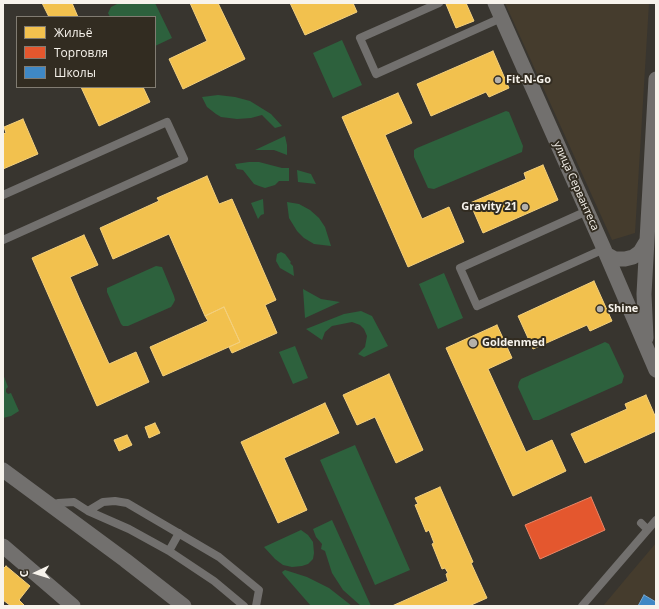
<!DOCTYPE html>
<meta charset="utf-8">
<style>
body{margin:0}
#map{position:relative;width:659px;height:609px;overflow:hidden;background:#38352f;font-family:"Open Sans",sans-serif}
canvas{display:block}
.frame{position:absolute;inset:0;border:4px solid #f7f3ec;pointer-events:none}
.legend{position:absolute;left:16px;top:16px;width:140px;height:72px;box-sizing:border-box;background:#322c21;border:1px solid #817c72;margin:0;padding:5px 7px;list-style:none;font-size:12px;color:#f7f3ec}
.legend li{display:flex;align-items:center;gap:8px;height:20px}
.legend b{width:20px;border:1px solid #817c72}
.north{position:absolute;left:16px;top:553px;width:40px;height:40px;-webkit-text-stroke:3px #322c21;paint-order:stroke;rotate:266deg;font-size:11px;font-weight:700;line-height:16px;text-align:center;color:#f7f3ec}
.north::after{content:'';display:block;margin:auto;width:14px;height:18px;background:#f7f3ec;clip-path:polygon(50% 0,100% 100%,50% 72%,0 100%)}
</style>
<div id="map">
<canvas width="659" height="609"></canvas>
<div class="frame"></div>
<ul class="legend">
<li><b style="height:11px;background:#f2c14e"></b>Жильё</li>
<li><b style="height:11px;background:#e4572e"></b>Торговля</li>
<li><b style="height:11px;background:#3f88c5"></b>Школы</li>
</ul>
<div class="north">С</div>
</div>
<script>
const ctx = document.querySelector('canvas').getContext('2d');
ctx.lineJoin = 'round';
function fillPath(path, color) { ctx.fillStyle = color; ctx.fill(path, 'evenodd'); }
const poly = rows => new Path2D(rows.map(r => 'M' + r).join(''));
function trace(path, color, width, dash) { ctx.strokeStyle = color; ctx.lineWidth = width; ctx.lineCap = dash ? 'butt' : 'round'; ctx.setLineDash(dash || []); ctx.stroke(path); }
function drawText(font, color, halo, rows, align = 'center') {
  ctx.font = font + ' "Open Sans",sans-serif'; ctx.lineWidth = 4; ctx.setLineDash([]); ctx.textBaseline = 'middle'; ctx.strokeStyle = halo; ctx.fillStyle = color; for (const [text, x, y, turn = 0] of rows) {
    ctx.save(); ctx.translate(x, y); ctx.rotate((+turn || 0) * Math.PI / 180); ctx.textAlign = isNaN(turn) ? turn : align; if (halo) ctx.strokeText(text, 0, 0); ctx.fillText(text, 0, 0); ctx.restore();
  }
}
fillPath(poly([
 [505,3,649,3,635,233,612,240],
 [656,543,656,606,603,606,634,569]
]), '#453c2d');
fillPath(poly([
 [119,3,155,3,172,38,155,46,155,17,110,17,108,13,111,7],
 [342,40,362,85,333,98,313,53],
 [218,95,235,97,250,101,271,114,282,126,275,128,262,115,251,118,237,119,221,117,216,114,207,107,202,97],
 [506,111,509,112,523,146,522,152,434,189,428,188,414,157,414,150,417,148],
 [285,136,287,145,287,155,274,150,255,150],
 [249,162,259,162,282,168,289,168,289,181,279,181,275,185,265,188,259,186,254,184,243,170,237,169,235,164],
 [297,170,311,174,316,184,298,182],
 [263,199,264,214,261,215,258,219,251,203],
 [287,202,299,204,310,210,319,218,325,227,331,246,314,244,304,238,297,231,289,218],
 [281,252,285,254,291,262,290,263,293,266,294,276,280,268,276,261,277,254],
 [156,266,162,267,174,296,175,300,173,304,171,307,128,326,123,326,121,324,107,292,107,288],
 [444,273,463,318,438,329,419,284],
 [303,289,321,299,340,302,305,318],
 [361,311,372,316,388,346,364,357,358,354,365,347,367,336,364,329,360,325,352,322,332,326,325,332,322,340,306,329,344,314],
 [605,342,609,344,624,376,622,383,539,420,533,420,518,387,519,382,521,379],
 [295,346,308,378,293,384,279,352],
 [3,374,8,387,6,389,6,392,8,394,11,393,19,411,11,416,3,418],
 [355,445,410,570,375,585,320,460],
 [332,520,371,606,361,606,343,590,332,573,325,551,321,549,322,544,316,537,313,529],
 [301,530,308,535,313,542,314,553,313,559,308,564,302,566,292,567,283,565,275,559,264,547],
 [285,570,307,577,329,588,352,606,311,606,283,574,282,572]
]), '#2d613d');
const homes = poly([
 [42,3,72,3,78,17,49,17,42,3],
 [190,3,218,3,245,59,183,89,169,59,207,41,190,3],
 [290,3,353,3,357,12,305,35,290,3],
 [450,3,466,3,474,21,456,28,446,4,450,3],
 [493,51,509,88,489,97,486,92,431,116,417,84,493,51],
 [81,87,143,87,150,102,99,126,81,87],
 [398,93,412,123,385,135,422,219,449,207,464,242,408,267,342,117,398,93],
 [23,119,38,154,3,169,3,134,6,133,4,127,23,119],
 [543,165,558,200,483,233,470,203,526,179,524,173,543,165],
 [207,176,219,204,232,199,276,300,265,305,277,333,232,353,229,347,240,342,224,307,205,316,169,234,113,259,100,228,159,201,157,198,207,176],
 [84,235,98,265,70,277,80,300,109,364,136,352,149,382,97,406,32,258,84,235],
 [594,281,612,321,590,331,587,325,533,349,518,316,594,281],
 [224,307,240,342,163,376,150,347,208,321,205,316,224,307],
 [497,325,512,358,488,369,526,452,552,440,566,471,513,496,446,348,497,325],
 [389,374,423,450,396,463,375,417,357,425,343,395,389,374],
 [646,395,656,418,656,431,585,463,571,434,627,409,625,404,646,395],
 [325,403,339,433,284,458,307,510,278,523,241,442,325,403],
 [155,423,160,433,149,438,145,427,155,423],
 [127,435,132,445,119,451,114,440,127,435],
 [440,487,473,562,471,563,487,598,469,606,392,606,448,581,446,574,448,573,445,568,442,569,432,544,434,543,429,530,426,532,415,505,418,504,415,498,440,487],
 [6,566,30,586,19,600,25,606,11,606,3,600,3,569,6,566]
]);
fillPath(homes, '#f2c14e');
trace(homes, '#f4d07d', 1);
const shops = poly([
 [591,497,605,530,540,559,525,525,591,497]
]);
fillPath(shops, '#e4572e');
trace(shops, '#ea8667', 1);
const schools = poly([
 [644,595,656,602,656,606,638,606,644,595]
]);
fillPath(schools, '#3f88c5');
trace(schools, '#76a8d1', 1);
trace(poly([
 [439,3,360,38,376,74,501,18],
 [3,195,167,122,184,159,3,240],
 [587,211,460,268,477,306,604,249],
 [51,505,58,503,74,502,88,511,103,502,115,501,127,503,219,557,259,590,256,606],
 [88,511,129,529,169,551,214,581,244,606],
 [641,523,647,529],
 [169,551,179,533],
 [582,606,656,520]
]), '#72706e', 8);
trace(poly([
 [495,3,604,249,656,370],
 [606,254,615,259,625,259,633,257,640,252,646,242],
 [646,338,644,294,656,79],
 [3,470,125,560,184,606],
 [3,546,73,606]
]), '#72706e', 15);
for (const [x, y, r, color] of [
 [498,80,4,"#b4b0aa"],
 [525,207,4,"#b4b0aa"],
 [600,309,4,"#b4b0aa"],
 [473,343,5,"#b4b0aa"]
]) { const dot = new Path2D(); dot.arc(x, y, r, 0, 2 * Math.PI); ctx.fillStyle = color; ctx.fill(dot); trace(dot, '#322c21', 1.5); }
drawText('bold 11px', '#f7f3ec', '#322c21', [
 ["Fit-N-Go",506,80],
 ["Gravity 21",517,207,"right"],
 ["Shine",608,309],
 ["Goldenmed",482,343]
], 'left');
drawText('11px', '#f7f3ec', '#322c21', [
 ["улица Сервантеса",576,186,66]
]);
</script>
